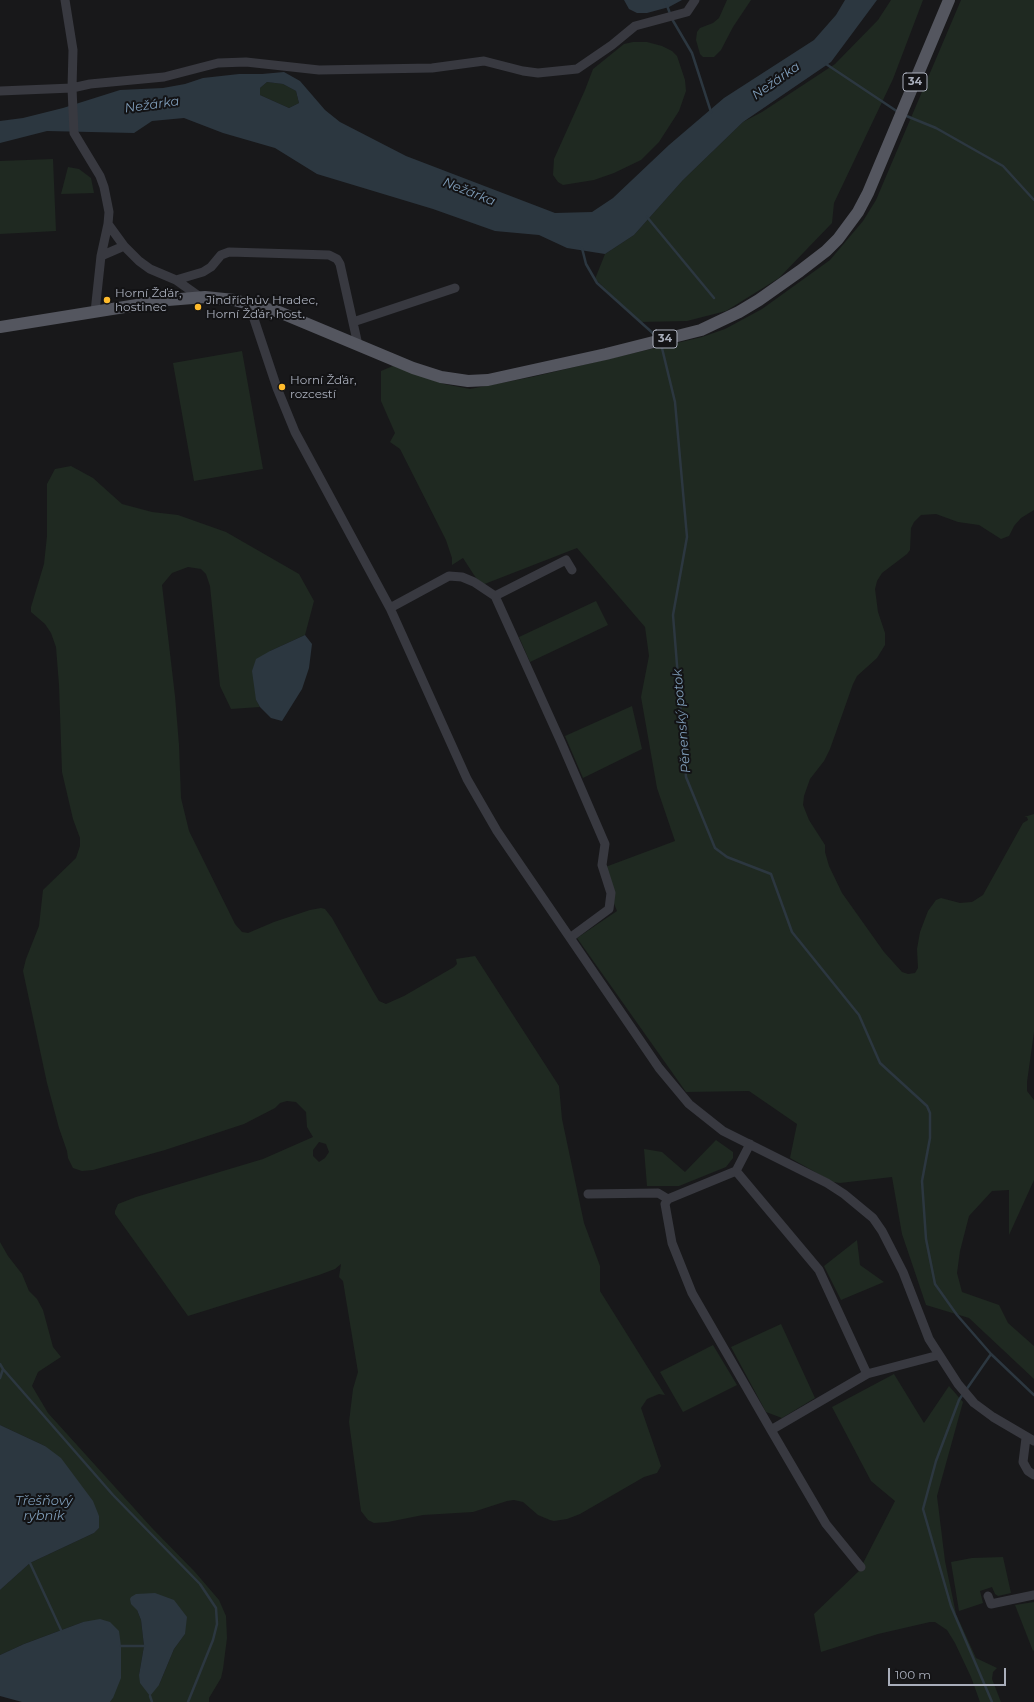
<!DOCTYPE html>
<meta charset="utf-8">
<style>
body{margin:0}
#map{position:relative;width:1034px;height:1702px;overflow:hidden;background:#18181a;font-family:Montserrat,sans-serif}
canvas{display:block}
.scale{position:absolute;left:888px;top:1668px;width:118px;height:18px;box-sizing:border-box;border:2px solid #a9aebb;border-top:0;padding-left:5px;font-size:12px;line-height:14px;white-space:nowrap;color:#a9aebb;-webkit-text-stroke:3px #131315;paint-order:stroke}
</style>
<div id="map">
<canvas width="1034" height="1702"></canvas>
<div class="scale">100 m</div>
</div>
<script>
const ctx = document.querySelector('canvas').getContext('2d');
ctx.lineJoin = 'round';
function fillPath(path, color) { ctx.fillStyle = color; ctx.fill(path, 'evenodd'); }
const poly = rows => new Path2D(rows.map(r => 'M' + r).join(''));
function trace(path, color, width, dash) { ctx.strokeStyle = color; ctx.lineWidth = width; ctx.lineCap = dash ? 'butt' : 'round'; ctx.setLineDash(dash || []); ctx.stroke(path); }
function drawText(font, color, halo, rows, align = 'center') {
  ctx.font = font + ' Montserrat,sans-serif'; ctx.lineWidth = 4; ctx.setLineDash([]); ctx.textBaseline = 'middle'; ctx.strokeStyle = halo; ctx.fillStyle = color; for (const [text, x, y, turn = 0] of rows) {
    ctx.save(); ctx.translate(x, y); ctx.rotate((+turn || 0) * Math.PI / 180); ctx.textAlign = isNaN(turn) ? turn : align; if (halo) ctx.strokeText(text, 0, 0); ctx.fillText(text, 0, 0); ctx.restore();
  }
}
fillPath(poly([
 [727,0,751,0,733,27,721,50,714,57,703,57,700,54,696,40,697,32,700,28,713,23,719,18],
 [891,0,923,0,893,79,834,203,832,223,779,278,726,311,687,321,640,322,595,279,605,254,634,235,683,180,743,122,762,112,835,64,878,20],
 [961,0,1034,0,1034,510,1021,518,1014,526,1009,536,1001,539,979,525,958,522,936,514,921,515,914,522,911,528,910,550,907,554,882,573,877,581,875,589,878,612,885,633,885,645,877,658,857,676,853,684,830,749,824,761,810,779,804,796,803,805,809,820,825,845,825,852,829,866,842,893,884,952,902,972,908,974,915,973,918,968,917,949,920,932,928,911,936,900,941,898,960,903,972,902,983,895,1023,823,1028,820,1027,817,1024,817,1034,814,1034,1032,1027,1082,1027,1091,1034,1100,1034,1180,1009,1235,1009,1190,992,1191,969,1216,960,1251,957,1273,962,1292,999,1305,1008,1323,1034,1346,1034,1379,969,1318,926,1305,902,1234,892,1177,840,1183,833,1182,790,1158,797,1124,749,1091,686,1092,577,938,617,911,600,869,675,841,657,788,641,697,649,656,645,627,577,548,482,585,474,575,463,558,452,565,452,558,446,540,400,449,390,442,395,433,381,401,381,371,393,366,444,384,470,389,532,377,702,337,725,329,762,309,830,260,863,221,876,200],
 [633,42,647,42,662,46,672,51,677,56,685,80,686,91,679,111,659,142,641,160,614,173,594,180,563,185,558,182,553,175,554,159,585,90,593,69,624,44],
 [267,82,283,84,296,91,299,103,289,108,260,95,260,88],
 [53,159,56,231,0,234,0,161],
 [68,167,79,169,91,178,94,193,61,194],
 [242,351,263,469,194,481,173,363],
 [71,466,93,478,122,504,152,512,178,515,226,532,299,574,314,601,305,635,270,651,256,700,260,707,231,709,220,686,210,586,206,574,201,569,188,567,172,573,162,585,175,696,179,745,181,798,189,831,235,924,242,932,248,933,274,922,310,910,321,908,325,909,332,918,373,991,379,1001,386,1004,404,996,454,967,457,964,456,959,475,956,559,1086,562,1119,584,1223,600,1266,600,1291,665,1395,659,1394,647,1399,641,1408,661,1466,657,1473,644,1477,580,1514,567,1519,554,1521,550,1520,538,1515,523,1502,514,1500,507,1501,473,1512,423,1515,388,1522,374,1523,368,1520,361,1511,349,1422,353,1389,358,1372,343,1281,339,1277,341,1264,335,1269,319,1275,188,1316,115,1214,115,1211,118,1204,136,1197,263,1159,313,1137,307,1127,306,1112,296,1102,287,1101,280,1103,275,1108,244,1124,165,1150,93,1170,82,1171,73,1168,68,1158,67,1151,59,1128,47,1083,23,971,26,959,39,926,43,890,76,858,80,846,80,838,73,819,62,772,59,685,56,647,51,633,45,624,31,612,31,607,44,564,47,536,47,484,55,469],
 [319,1142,326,1144,329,1152,325,1158,319,1162,313,1156,313,1150],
 [596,601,608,625,530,662,519,637],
 [632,706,642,749,583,778,565,736],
 [716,1140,733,1152,733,1158,726,1167,679,1186,647,1186,644,1149,662,1152,685,1172],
 [857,1240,860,1265,884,1282,841,1300,824,1266],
 [0,1242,8,1256,22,1274,29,1291,37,1299,43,1310,53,1347,61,1357,38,1372,32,1386,48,1413,152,1528,195,1572,219,1600,226,1616,227,1638,223,1669,221,1678,209,1698,209,1702,110,1702,113,1698,83,1622,24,1644,0,1655,0,1590,30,1563,94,1533,99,1528,99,1516,45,1446,0,1425],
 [137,1610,185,1634,174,1649,159,1685,139,1675,144,1646,141,1620],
 [781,1324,815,1398,782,1418,766,1412,731,1347],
 [713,1345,737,1385,683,1412,660,1372],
 [894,1374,924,1423,949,1386,963,1402,937,1496,945,1561,956,1614,976,1658,997,1668,993,1672,992,1679,1001,1702,980,1702,971,1677,955,1643,947,1630,935,1622,930,1622,878,1634,821,1652,814,1614,859,1571,895,1501,871,1481,832,1407],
 [1003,1557,1011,1593,998,1596,995,1594,992,1587,980,1591,983,1603,959,1611,951,1562,972,1558],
 [1034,1602,1034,1650,1033,1651,1015,1605]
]), '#1f2921');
fillPath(poly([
 [624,0,682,0,669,7,647,13,637,13,629,9],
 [845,0,877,0,831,62,743,122,683,180,634,235,605,254,567,248,539,235,495,231,433,209,317,174,275,148,223,133,184,118,152,121,134,133,47,131,0,143,0,121,23,118,63,108,120,90,163,88,185,84,203,78,239,74,262,74,284,72,300,81,325,110,340,122,406,156,555,213,592,212,613,198,669,145,724,98,814,40,836,15],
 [267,82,283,84,296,91,299,103,289,108,260,95,260,88],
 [305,635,312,644,309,668,302,689,282,721,271,718,260,707,256,700,252,671,256,659,270,651],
 [0,1425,45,1446,61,1458,93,1501,99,1516,99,1528,94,1533,30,1563,0,1590],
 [155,1593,174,1600,187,1617,185,1634,174,1649,159,1685,150,1696,140,1683,139,1675,144,1646,141,1620,137,1610,131,1604,130,1599,131,1597,136,1594],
 [100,1619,110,1622,119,1631,121,1646,121,1678,113,1698,110,1702,22,1702,0,1696,0,1655,24,1644,83,1622]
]), '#2c3740');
trace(poly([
 [665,0,672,19,692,53,711,112],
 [826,64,898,112],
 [904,115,936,128,1003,166,1034,200],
 [647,217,714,298],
 [582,248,586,264,597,283,656,336],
 [661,344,675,402,687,537,673,615,686,777,715,848,727,857,771,874,792,932,859,1015,880,1063,927,1106,930,1113,930,1138,922,1181,926,1239,935,1284,957,1315,991,1354,1034,1395],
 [0,1364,3,1369,113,1495,200,1584,216,1608,217,1624,213,1640,188,1702],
 [0,1378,3,1369],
 [966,1390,991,1354],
 [963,1394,959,1400,936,1461,923,1509,951,1606,992,1702],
 [30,1563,61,1630],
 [121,1646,144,1646],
 [150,1696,152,1702]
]), '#2c3740', 2.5);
trace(poly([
 [65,0,73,50,72,88,74,133,100,176,104,187,109,212,108,224,124,246,139,261,150,269,176,280,200,297],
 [0,91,72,88,90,84,164,77,218,63,246,62,319,70,432,68,484,61,523,71,538,73,577,69,612,45,635,26,687,12,695,0],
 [101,256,124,246],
 [176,280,203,272,211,267,221,255,229,252,329,255,337,259,340,264,358,345],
 [249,304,277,388,295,432,390,608,467,779,497,831,659,1068,689,1104,723,1131,827,1183,844,1194,873,1218,882,1231,903,1272,929,1339,958,1384,974,1403,993,1417,1034,1441],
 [95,312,101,256,108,224],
 [353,322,455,288],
 [495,596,566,560,572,570],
 [390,608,449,576,462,577,474,582,495,596,561,742,605,844,602,865,611,893,609,909,571,937],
 [750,1144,736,1171,668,1199,665,1204,672,1243,692,1293,771,1430,867,1374,939,1355],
 [736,1171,819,1270,867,1374],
 [588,1194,658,1193,668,1199],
 [771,1430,826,1524,861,1567],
 [1026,1438,1023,1462,1028,1471,1034,1475],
 [988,1596,991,1604,1034,1595]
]), '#383940', 9);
trace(poly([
 [0,327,168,300,205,297,234,300,279,312,413,368,441,377,468,381,488,380,606,354,701,330,739,312,759,300,800,271,826,251,838,239,858,212,868,193,949,0]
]), '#54565f', 12);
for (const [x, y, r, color] of [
 [107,300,4,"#ffbb2b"],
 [198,307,4,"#ffbb2b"],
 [282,387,4,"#ffbb2b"]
]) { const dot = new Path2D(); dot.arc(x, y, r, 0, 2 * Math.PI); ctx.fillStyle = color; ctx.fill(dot); trace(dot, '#131315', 1.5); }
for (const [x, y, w] of [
 [915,82,24],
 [665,339,24]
]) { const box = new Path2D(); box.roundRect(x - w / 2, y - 9, w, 18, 3); ctx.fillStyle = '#131315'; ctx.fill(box); trace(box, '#a9aebb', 1); }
drawText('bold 11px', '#a9aebb', null, [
 ["34",915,82],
 ["34",665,339]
]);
drawText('12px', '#a9aebb', '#131315', [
 ["Horní Žďár,",115,293],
 ["hostinec",115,307],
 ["Jindřichův Hradec,",206,300],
 ["Horní Žďár, host.",206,314],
 ["Horní Žďár,",290,380],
 ["rozcestí",290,394]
], 'left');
drawText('italic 13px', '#7e9cb8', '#131315', [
 ["Nežárka",776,81,-35],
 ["Nežárka",152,105,-8],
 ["Nežárka",469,192,22],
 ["Pěnenský potok",682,721,-95],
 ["Třešňový",44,1501],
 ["rybník",44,1516]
]);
</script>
